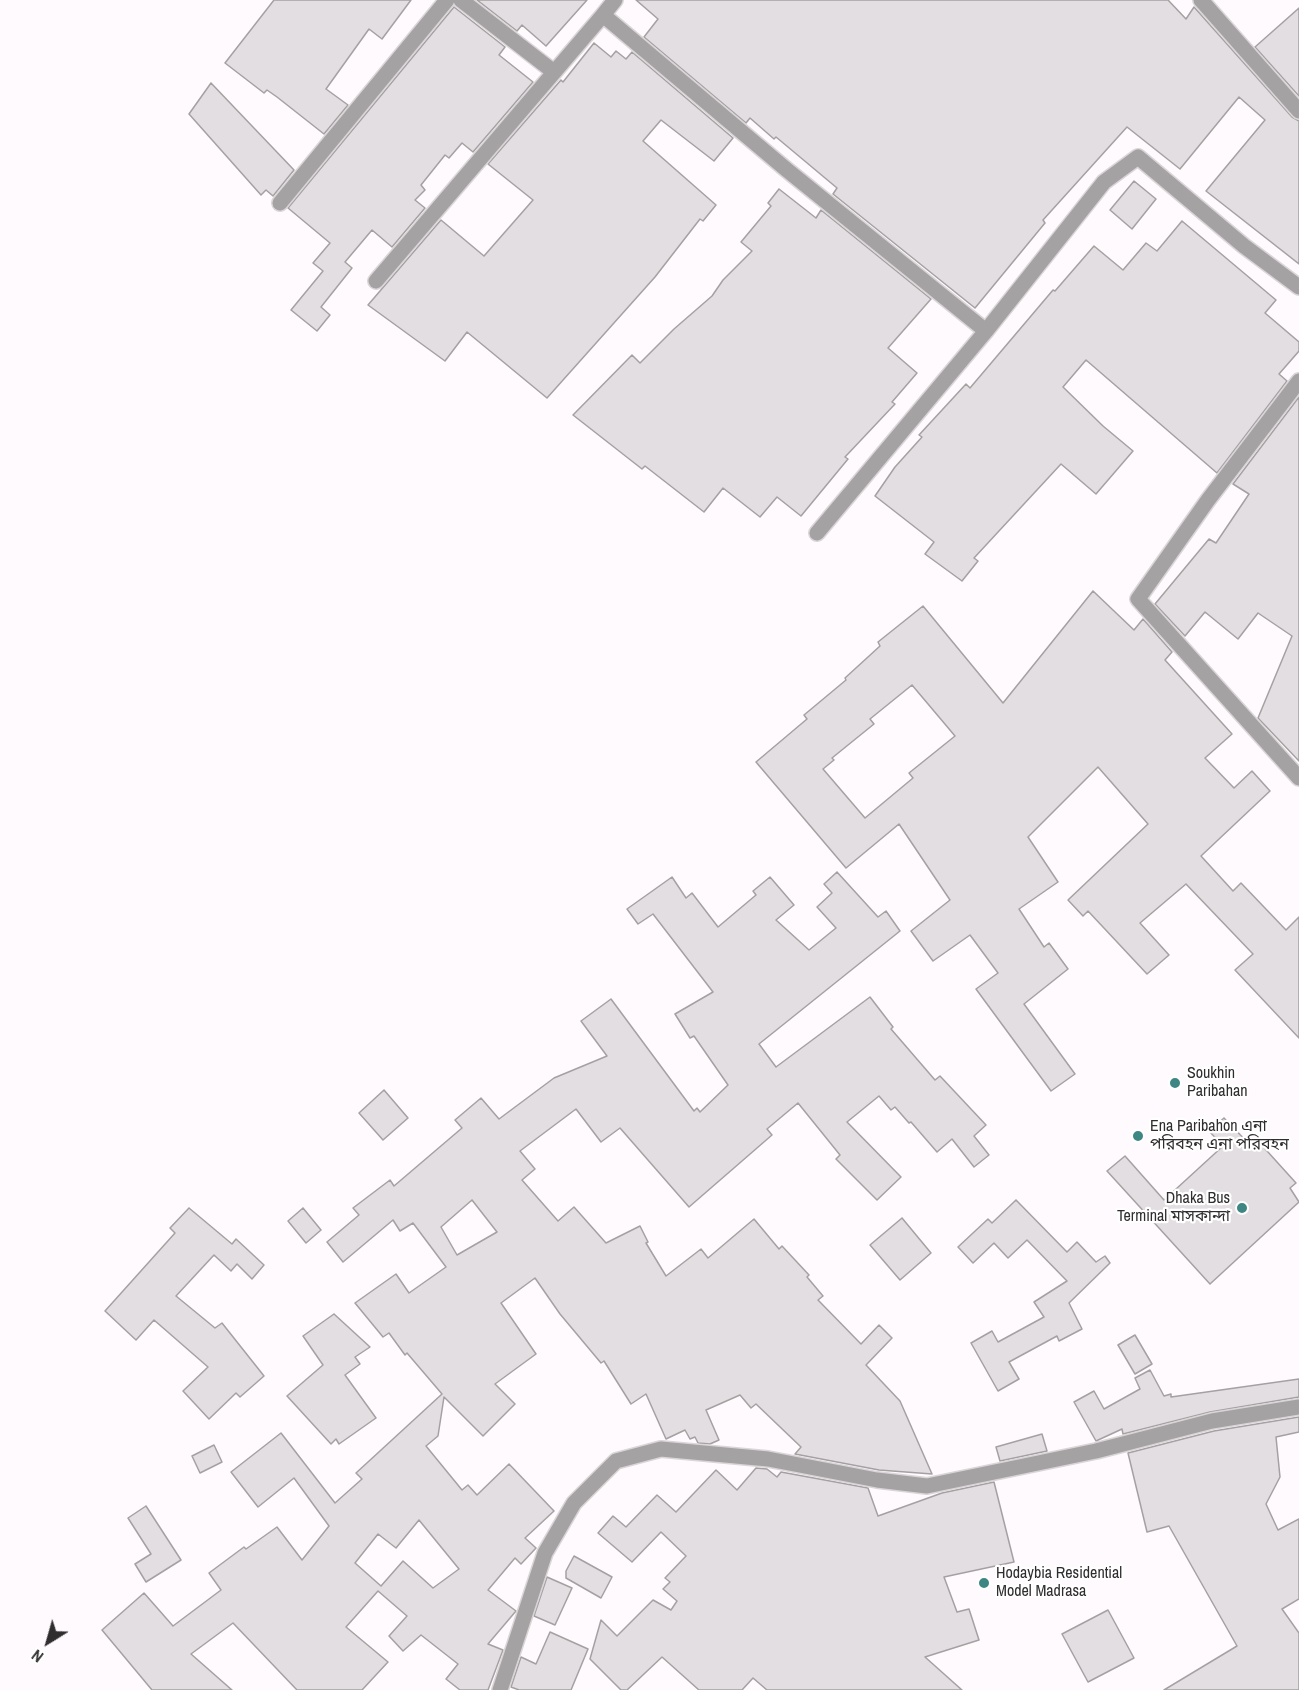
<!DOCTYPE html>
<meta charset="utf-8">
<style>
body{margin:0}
#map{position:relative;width:1299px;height:1690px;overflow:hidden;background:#fffafd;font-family:"Archivo Narrow",sans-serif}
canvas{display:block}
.north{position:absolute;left:18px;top:1612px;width:60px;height:60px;-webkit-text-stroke:4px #fff;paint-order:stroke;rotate:217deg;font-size:16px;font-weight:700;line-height:24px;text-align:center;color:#2f2d2e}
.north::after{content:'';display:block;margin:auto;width:21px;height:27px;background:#2f2d2e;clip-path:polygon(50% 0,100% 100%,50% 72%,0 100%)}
</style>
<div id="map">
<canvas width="1299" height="1690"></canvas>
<div class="north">N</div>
</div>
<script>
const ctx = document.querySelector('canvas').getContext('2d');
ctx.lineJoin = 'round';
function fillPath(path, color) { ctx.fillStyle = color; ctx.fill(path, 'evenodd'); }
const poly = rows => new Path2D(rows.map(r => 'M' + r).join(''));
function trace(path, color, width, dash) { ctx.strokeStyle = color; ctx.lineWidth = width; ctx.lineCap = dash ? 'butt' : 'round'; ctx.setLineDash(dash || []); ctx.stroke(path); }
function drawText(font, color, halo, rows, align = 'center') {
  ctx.font = font + ' "Archivo Narrow","Noto Sans Bengali",sans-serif'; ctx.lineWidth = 4.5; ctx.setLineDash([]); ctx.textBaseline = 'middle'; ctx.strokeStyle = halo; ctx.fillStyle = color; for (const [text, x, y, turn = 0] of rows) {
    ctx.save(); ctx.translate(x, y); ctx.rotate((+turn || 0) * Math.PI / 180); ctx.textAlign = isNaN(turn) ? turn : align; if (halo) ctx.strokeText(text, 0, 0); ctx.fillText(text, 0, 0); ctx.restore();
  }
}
const building = poly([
 [274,0,411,0,382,39,369,29,326,89,348,105,324,134,277,97,267,90,264,93,225,63,274,0],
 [477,0,587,0,546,46,522,25,517,31,477,0],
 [636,0,1168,0,1186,19,1194,7,1292,117,1299,121,1299,264,1206,191,1265,120,1239,97,1180,169,1127,127,1043,220,1045,223,975,308,833,194,837,188,776,137,774,139,750,118,746,123,644,37,658,19,636,0],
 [454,7,505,47,499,55,533,82,473,152,462,143,449,158,445,155,421,185,425,190,415,200,425,208,392,247,372,230,345,262,352,268,321,307,330,315,317,331,291,310,323,271,313,263,330,243,288,208,454,7],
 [1299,8,1299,96,1255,47,1299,8],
 [594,43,611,57,616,51,626,59,632,52,733,138,714,161,661,120,643,141,716,205,703,221,700,219,655,277,547,398,467,332,445,361,368,305,441,220,484,256,533,200,488,164,561,80,563,82,594,43],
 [211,83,294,170,273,196,266,190,261,195,189,114,211,83],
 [1134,181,1156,199,1132,229,1110,210,1134,181],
 [779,189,816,218,821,210,931,299,888,348,917,373,892,402,895,404,845,457,848,459,801,516,777,497,760,517,723,488,704,512,645,466,642,469,573,415,632,355,640,363,674,329,712,296,723,280,752,251,741,242,771,206,768,203,779,189],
 [1182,221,1276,300,1265,313,1299,342,1299,351,1279,374,1287,381,1217,473,1086,360,1063,387,1103,426,1133,451,1096,494,1061,464,974,558,978,561,962,581,925,554,934,542,875,496,895,467,922,437,919,435,966,384,970,388,1053,290,1055,291,1094,246,1123,270,1146,243,1157,251,1182,221],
 [1299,397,1299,761,1258,718,1292,636,1258,613,1238,639,1205,612,1185,636,1155,604,1209,539,1216,543,1249,494,1233,484,1299,397],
 [1093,591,1134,630,1143,619,1172,652,1165,660,1232,734,1205,758,1234,788,1252,771,1270,791,1201,856,1233,891,1241,883,1286,930,1299,917,1299,1038,1235,970,1253,954,1186,884,1140,923,1169,955,1147,974,1088,911,1083,916,1068,900,1148,824,1098,767,1028,837,1058,882,1019,909,1044,947,1049,943,1068,969,1024,1004,1075,1074,1051,1091,976,989,998,973,970,935,933,961,911,931,950,900,899,824,846,868,756,762,807,719,804,715,846,680,845,678,880,646,878,642,923,606,1003,703,1093,591],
 [912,685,955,736,909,773,913,778,865,818,823,769,834,760,832,758,874,724,870,719,912,685],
 [837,872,878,917,886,911,900,931,759,1044,776,1067,870,997,893,1027,891,1029,935,1080,940,1076,986,1125,974,1136,989,1155,974,1167,952,1139,937,1152,911,1122,909,1123,895,1107,891,1110,879,1096,847,1122,901,1177,877,1200,836,1159,840,1155,798,1103,767,1129,772,1135,689,1207,620,1128,601,1142,576,1109,520,1151,535,1169,522,1180,558,1221,574,1207,606,1243,640,1226,648,1242,646,1243,666,1276,701,1249,708,1258,754,1219,779,1249,782,1246,809,1275,807,1277,823,1296,818,1300,861,1344,879,1325,892,1338,866,1365,900,1401,932,1474,879,1470,795,1454,801,1447,756,1404,751,1408,740,1395,706,1410,719,1440,710,1444,698,1443,695,1437,690,1439,685,1430,666,1439,646,1394,631,1404,604,1361,601,1363,560,1314,535,1278,501,1303,536,1354,495,1384,515,1404,483,1436,444,1397,438,1436,426,1446,462,1490,468,1485,477,1495,509,1464,554,1511,525,1538,536,1548,521,1564,515,1558,488,1590,516,1611,488,1644,503,1650,488,1690,460,1690,446,1679,458,1664,421,1635,403,1651,389,1636,407,1616,378,1591,346,1627,388,1662,362,1690,297,1690,233,1623,191,1654,232,1690,152,1690,102,1630,144,1593,173,1626,221,1590,209,1573,244,1547,246,1549,277,1527,302,1560,329,1526,294,1478,258,1507,231,1472,281,1433,335,1503,362,1479,356,1473,442,1394,407,1353,405,1355,389,1333,383,1337,355,1303,396,1274,409,1293,446,1267,413,1223,400,1231,393,1220,343,1262,327,1242,359,1215,353,1208,390,1180,394,1186,462,1128,455,1120,481,1098,499,1119,554,1078,607,1056,581,1021,611,999,694,1111,697,1108,700,1112,728,1085,694,1036,690,1038,675,1014,713,992,653,914,638,924,627,909,672,877,686,898,692,893,718,927,756,895,753,891,770,877,794,905,776,920,809,950,836,928,817,907,832,893,824,884,837,872],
 [472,1200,497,1232,457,1255,441,1227,472,1200],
 [419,1520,459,1569,433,1588,403,1561,381,1586,355,1563,378,1534,396,1548,419,1520],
 [384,1090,408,1118,383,1140,359,1113,384,1090],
 [1224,1118,1252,1147,1258,1141,1296,1183,1290,1188,1299,1202,1210,1284,1107,1171,1125,1156,1164,1200,1223,1146,1209,1131,1224,1118],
 [1016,1200,1067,1252,1077,1242,1096,1262,1105,1256,1110,1263,1069,1303,1082,1329,1059,1341,1057,1336,1009,1362,1019,1379,998,1391,971,1343,992,1331,998,1342,1044,1317,1034,1302,1067,1281,1027,1240,1008,1258,994,1243,973,1263,958,1247,988,1219,992,1223,1016,1200],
 [189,1208,232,1244,236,1239,264,1265,252,1279,237,1264,231,1271,214,1255,176,1296,215,1328,222,1323,264,1376,240,1397,236,1393,209,1419,183,1391,208,1367,154,1320,136,1340,105,1311,175,1233,170,1228,189,1208],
 [303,1208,321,1230,306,1243,288,1221,303,1208],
 [902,1218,931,1253,900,1280,870,1245,902,1218],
 [334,1314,370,1347,355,1357,360,1364,345,1375,376,1418,339,1444,336,1439,331,1444,287,1396,323,1365,303,1336,334,1314],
 [1135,1335,1152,1364,1135,1374,1118,1345,1135,1335],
 [1150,1370,1164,1396,1171,1394,1171,1397,1299,1379,1299,1397,1210,1412,1123,1434,1122,1429,1096,1441,1074,1402,1094,1391,1104,1409,1140,1389,1135,1378,1150,1370],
 [1299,1417,1299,1432,1276,1437,1280,1477,1266,1504,1278,1530,1299,1519,1299,1599,1282,1609,1299,1633,1299,1690,1164,1690,1237,1646,1169,1526,1147,1532,1128,1453,1214,1431,1299,1417],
 [1042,1434,1047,1451,1000,1461,996,1447,1042,1434],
 [214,1445,222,1462,200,1473,192,1456,214,1445],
 [756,1468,767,1469,777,1477,781,1472,868,1488,878,1516,942,1493,994,1482,1014,1562,944,1577,957,1612,969,1609,979,1640,925,1657,962,1690,767,1690,753,1678,742,1690,699,1690,662,1657,627,1690,621,1690,590,1659,601,1620,617,1636,653,1600,671,1610,677,1601,663,1589,670,1582,665,1578,686,1556,661,1532,632,1562,598,1533,613,1516,626,1527,657,1495,676,1512,716,1470,737,1490,756,1468],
 [146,1506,181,1560,146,1582,135,1564,151,1554,128,1518,146,1506],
 [574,1556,612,1577,601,1598,566,1578,566,1571,574,1556],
 [547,1577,572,1588,555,1625,534,1616,547,1577],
 [1108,1610,1134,1658,1088,1682,1062,1634,1108,1610],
 [550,1632,588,1649,571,1690,519,1690,511,1687,521,1657,536,1664,550,1632]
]);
fillPath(building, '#e3dee1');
trace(building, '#a5a1a3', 1.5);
const minor = poly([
 [461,0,554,72],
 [1201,0,1299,111],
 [603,15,615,0],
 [280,203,447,0],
 [376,281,603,15,787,170,986,331],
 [1299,381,1208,500,1138,599,1299,778],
 [817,533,986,331,1104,182,1138,157,1244,246,1299,287],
 [500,1690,545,1553,574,1503,616,1461,661,1449,768,1459,877,1480,927,1486,1096,1451,1212,1421,1299,1407]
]);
trace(minor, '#dad5d8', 18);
trace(minor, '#a4a2a3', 15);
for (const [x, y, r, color] of [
 [1175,1083,6,"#3e8683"],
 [1138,1136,6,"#3e8683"],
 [1242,1208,6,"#3e8683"],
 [984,1583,6,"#3e8683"]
]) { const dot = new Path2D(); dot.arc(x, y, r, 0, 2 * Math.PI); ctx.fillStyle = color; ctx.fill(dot); trace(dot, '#fff', 2); }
drawText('16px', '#2f2d2e', '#fff', [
 ["Soukhin",1187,1074],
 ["Paribahan",1187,1092],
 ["Ena Paribahon এনা",1150,1127],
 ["পরিবহন এনা পরিবহন",1150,1145],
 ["Dhaka Bus",1230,1199,"right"],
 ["Terminal মাসকান্দা",1230,1217,"right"],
 ["Hodaybia Residential",996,1574],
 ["Model Madrasa",996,1592]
], 'left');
</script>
